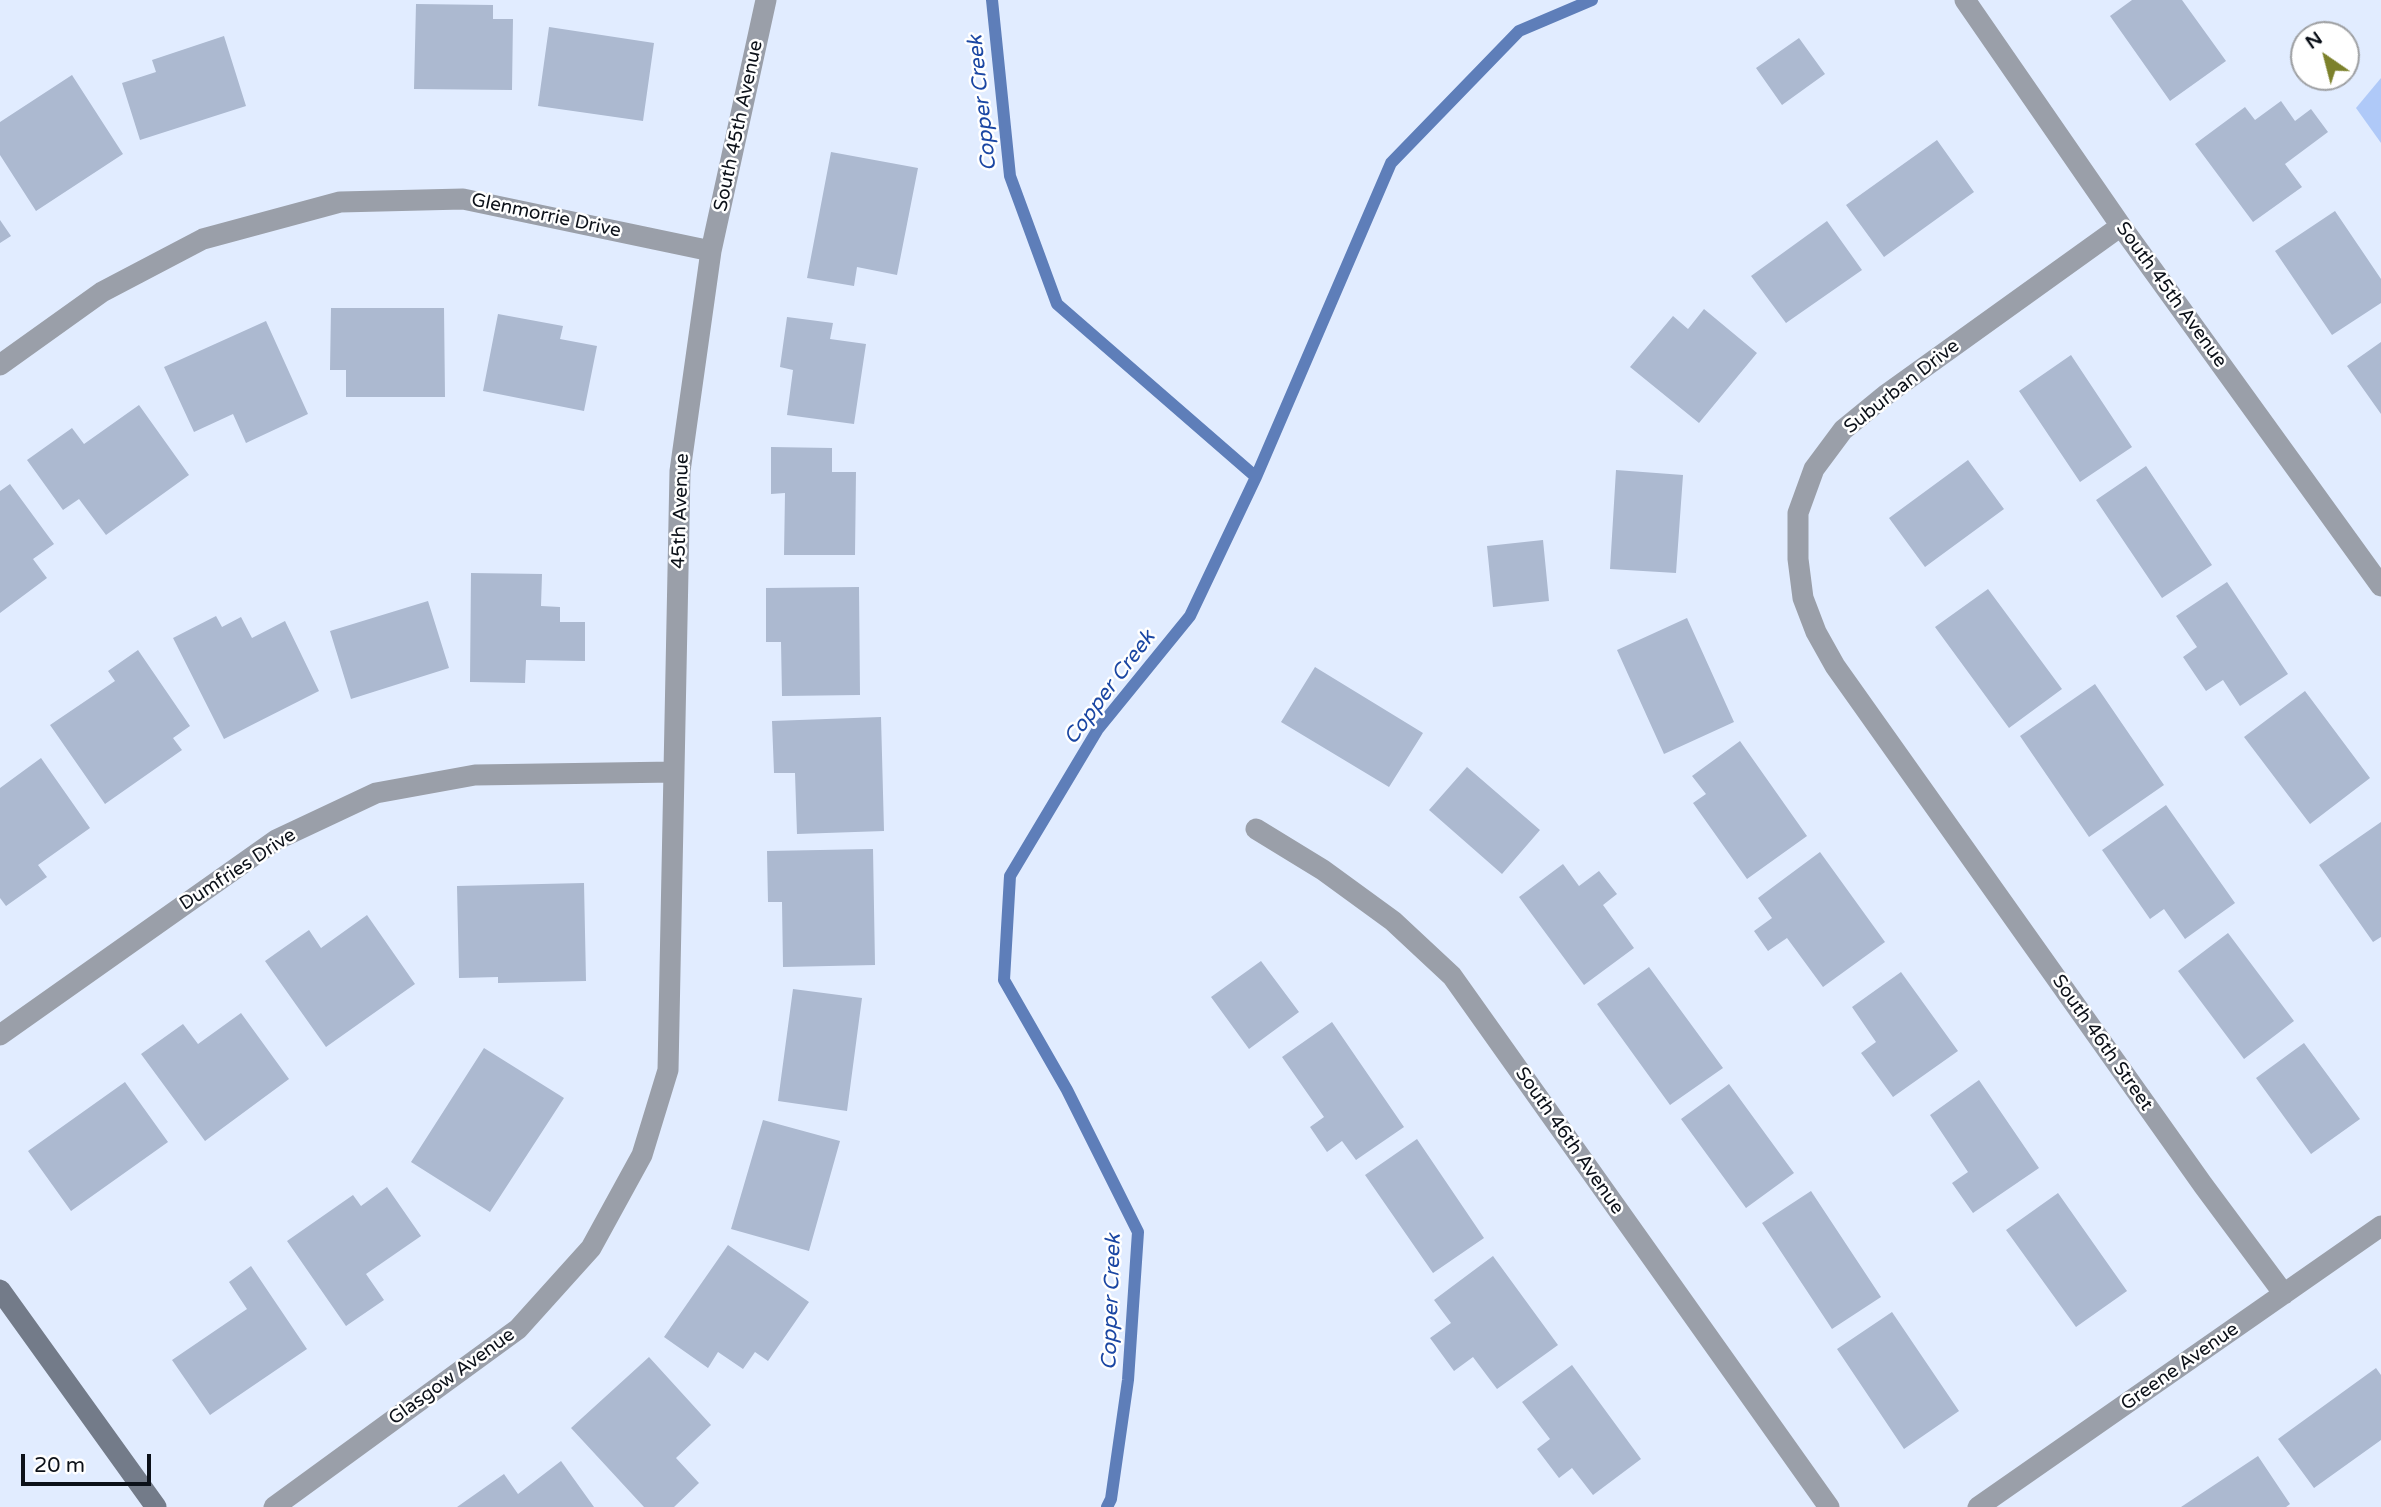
<!DOCTYPE html>
<style>
body{margin:0}
#map{position:relative;width:2381px;height:1507px;overflow:hidden;background:#e1ecff;font-family:"Varela Round",sans-serif}
canvas{display:block}
.north{position:absolute;left:2290px;top:21px;width:70px;height:70px;box-sizing:border-box;background:#fff;border:2px solid #9ea0a3;border-radius:50%;rotate:325deg;font-size:19px;font-weight:700;line-height:28px;text-align:center;color:#0c1119}
.north::after{content:'';display:block;margin:auto;width:24px;height:32px;background:#7c812b;clip-path:polygon(50% 0,100% 100%,50% 72%,0 100%)}
.scale{position:absolute;left:21px;top:1454px;width:130px;height:32px;box-sizing:border-box;border:4px solid #0c1119;border-top:0;padding-left:9px;font-size:21px;line-height:24px;white-space:nowrap;color:#0c1119;-webkit-text-stroke:5px #fff;paint-order:stroke}
</style>
<div id="map">
<canvas width="2381" height="1507"></canvas>
<div class="north">N</div>
<div class="scale">20 m</div>
</div>
<script>
const ctx = document.querySelector('canvas').getContext('2d');
ctx.lineJoin = 'round';
function fillPath(path, color) { ctx.fillStyle = color; ctx.fill(path, 'evenodd'); }
const poly = rows => new Path2D(rows.map(r => 'M' + r).join(''));
function trace(path, color, width, dash) { ctx.strokeStyle = color; ctx.lineWidth = width; ctx.lineCap = dash ? 'butt' : 'round'; ctx.setLineDash(dash || []); ctx.stroke(path); }
function drawText(font, color, halo, rows, align = 'center') {
  ctx.font = font + ' "Varela Round",sans-serif'; ctx.lineWidth = 5; ctx.setLineDash([]); ctx.textBaseline = 'middle'; ctx.strokeStyle = halo; ctx.fillStyle = color; for (const [text, x, y, turn = 0] of rows) {
    ctx.save(); ctx.translate(x, y); ctx.rotate((+turn || 0) * Math.PI / 180); ctx.textAlign = isNaN(turn) ? turn : align; if (halo) ctx.strokeText(text, 0, 0); ctx.fillText(text, 0, 0); ctx.restore();
  }
}
fillPath(poly([
 [2381,78,2381,143,2356,108]
]), '#afc9f8');
trace(poly([
 [992,0,1010,176,1057,304,1256,477],
 [1107,1507,1111,1499,1128,1380,1138,1232,1067,1090,1004,980,1010,876,1098,729,1190,616,1256,477,1391,163,1519,31,1592,0]
]), '#5e7eb9', 12);
fillPath(poly([
 [2132,0,2182,0,2226,61,2170,101,2110,16],
 [416,4,493,5,493,19,513,19,512,90,414,89],
 [549,27,654,43,643,121,538,106],
 [224,36,246,106,140,140,122,83,156,72,152,60],
 [1799,38,1825,74,1782,105,1756,68],
 [72,75,123,154,36,211,0,155,0,122],
 [2281,101,2295,121,2311,109,2328,132,2285,164,2302,187,2253,222,2195,144,2245,107,2255,120],
 [1937,140,1974,192,1884,257,1846,205],
 [831,152,918,168,897,275,857,267,854,286,807,278],
 [2335,211,2381,279,2381,303,2332,335,2275,251],
 [0,220,11,236,0,243],
 [1827,221,1862,270,1786,323,1751,276],
 [331,308,444,308,445,397,346,397,346,370,330,370],
 [1704,309,1757,353,1699,423,1630,367,1673,316,1688,329],
 [498,314,563,326,560,339,597,346,584,411,483,391],
 [787,317,833,323,830,339,866,344,854,424,787,415,793,370,780,367],
 [266,321,308,414,246,443,233,414,194,432,164,367],
 [2381,342,2381,414,2347,366],
 [2071,355,2132,447,2080,482,2019,391],
 [139,405,189,475,106,535,79,499,63,510,27,460,72,428,84,444],
 [771,447,832,448,832,472,856,472,855,555,784,555,785,493,771,494],
 [1968,460,2004,509,1925,567,1889,518],
 [2146,466,2212,565,2162,598,2096,500],
 [1616,470,1683,475,1676,573,1610,569],
 [10,484,54,544,33,559,47,578,0,613,0,491],
 [1543,540,1549,601,1493,607,1487,546],
 [471,573,542,574,541,606,560,607,560,622,585,622,585,661,526,660,525,683,470,682],
 [2227,582,2288,674,2240,706,2223,680,2206,691,2183,657,2197,647,2176,616],
 [859,587,860,695,782,696,781,642,766,642,766,588],
 [1988,589,2062,689,2009,728,1935,627],
 [428,601,449,668,351,699,330,631],
 [216,616,222,627,241,617,252,638,285,621,319,691,224,739,173,638],
 [1687,618,1734,722,1664,754,1617,650],
 [138,650,190,726,173,738,182,750,105,804,50,725,115,681,108,671],
 [1315,667,1423,733,1389,787,1281,722],
 [2095,684,2164,785,2089,837,2020,736],
 [2305,691,2370,778,2310,824,2244,737],
 [881,717,884,831,797,834,795,773,774,773,772,721],
 [1740,741,1807,836,1747,879,1693,803,1706,794,1692,776],
 [41,758,90,828,38,865,47,877,6,906,0,898,0,788],
 [1467,767,1540,830,1502,874,1429,810],
 [2166,805,2235,903,2185,939,2164,909,2150,919,2102,850],
 [2381,822,2381,937,2373,942,2319,865],
 [873,849,875,965,783,967,782,902,768,902,767,851],
 [1820,852,1885,942,1823,987,1787,938,1768,951,1754,931,1772,918,1758,898],
 [1563,864,1579,886,1599,871,1617,894,1603,905,1634,948,1584,985,1519,897],
 [584,883,586,981,498,983,498,977,459,978,457,886],
 [367,915,415,984,326,1047,265,961,309,930,321,948],
 [2228,933,2294,1021,2244,1059,2178,971],
 [1261,961,1299,1012,1249,1049,1211,997],
 [1649,967,1723,1068,1670,1105,1597,1004],
 [1901,972,1958,1051,1893,1097,1861,1053,1876,1042,1852,1007],
 [793,989,862,998,847,1111,778,1101],
 [241,1013,289,1079,205,1141,141,1054,183,1024,198,1044],
 [1332,1022,1404,1127,1356,1160,1342,1141,1327,1152,1310,1127,1324,1117,1282,1057],
 [2304,1043,2360,1119,2311,1154,2256,1078],
 [484,1048,564,1098,490,1212,411,1162],
 [1979,1080,2039,1168,1973,1213,1952,1183,1968,1172,1930,1115],
 [125,1082,168,1142,71,1211,28,1151],
 [1729,1084,1794,1173,1746,1208,1681,1119],
 [763,1120,840,1141,809,1251,731,1229],
 [1417,1139,1484,1238,1433,1273,1365,1175],
 [387,1187,421,1236,366,1274,384,1300,346,1326,287,1241,353,1195,361,1206],
 [1811,1191,1881,1297,1832,1329,1762,1223],
 [2058,1193,2127,1291,2076,1327,2006,1230],
 [728,1245,809,1302,768,1361,755,1352,743,1369,718,1352,708,1368,664,1337],
 [1493,1256,1558,1345,1497,1389,1473,1357,1454,1371,1430,1338,1451,1323,1434,1300],
 [251,1266,307,1349,210,1415,172,1360,247,1309,229,1282],
 [1892,1312,1959,1411,1904,1449,1837,1349],
 [649,1357,711,1425,676,1458,699,1483,674,1507,644,1507,571,1428],
 [1572,1365,1641,1459,1593,1495,1572,1468,1559,1478,1537,1449,1550,1439,1522,1402],
 [2376,1368,2381,1375,2381,1440,2314,1488,2278,1439],
 [2258,1456,2290,1504,2286,1507,2181,1507],
 [561,1461,594,1507,457,1507,504,1474,518,1494]
]), '#acb9d0');
trace(poly([
 [1965,0,2121,226,2381,586],
 [2121,226,1887,394,1843,430,1814,469,1798,513,1798,559,1803,598,1816,632,1835,666,2203,1185,2284,1294],
 [0,365,102,292,203,239,340,202,463,199,711,251],
 [1256,829,1323,870,1393,921,1452,976,1829,1507],
 [0,1035,276,840,376,793,475,775,674,772],
 [274,1507,518,1329,591,1248,642,1155,668,1070,680,471,711,251,766,0],
 [1978,1507,2381,1226]
]), '#9a9fa9', 21);
trace(poly([
 [0,1290,156,1507]
]), '#737b89', 21);
drawText('19px', '#0c1119', '#fff', [
 ["South 45th Avenue",739,126,-78],
 ["Glenmorrie Drive",546,216,12],
 ["South 45th Avenue",2171,295,54],
 ["Suburban Drive",1902,387,-38],
 ["45th Avenue",681,511,-88],
 ["Dumfries Drive",238,870,-33],
 ["South 46th Street",2102,1043,55],
 ["South 46th Avenue",1569,1141,55],
 ["Greene Avenue",2180,1367,-35],
 ["Glasgow Avenue",452,1377,-36]
]);
drawText('italic 21px', '#1a46a3', '#fff', [
 ["Copper Creek",983,103,-96],
 ["Copper Creek",1110,688,-53],
 ["Copper Creek",1112,1302,-88]
]);
</script>
